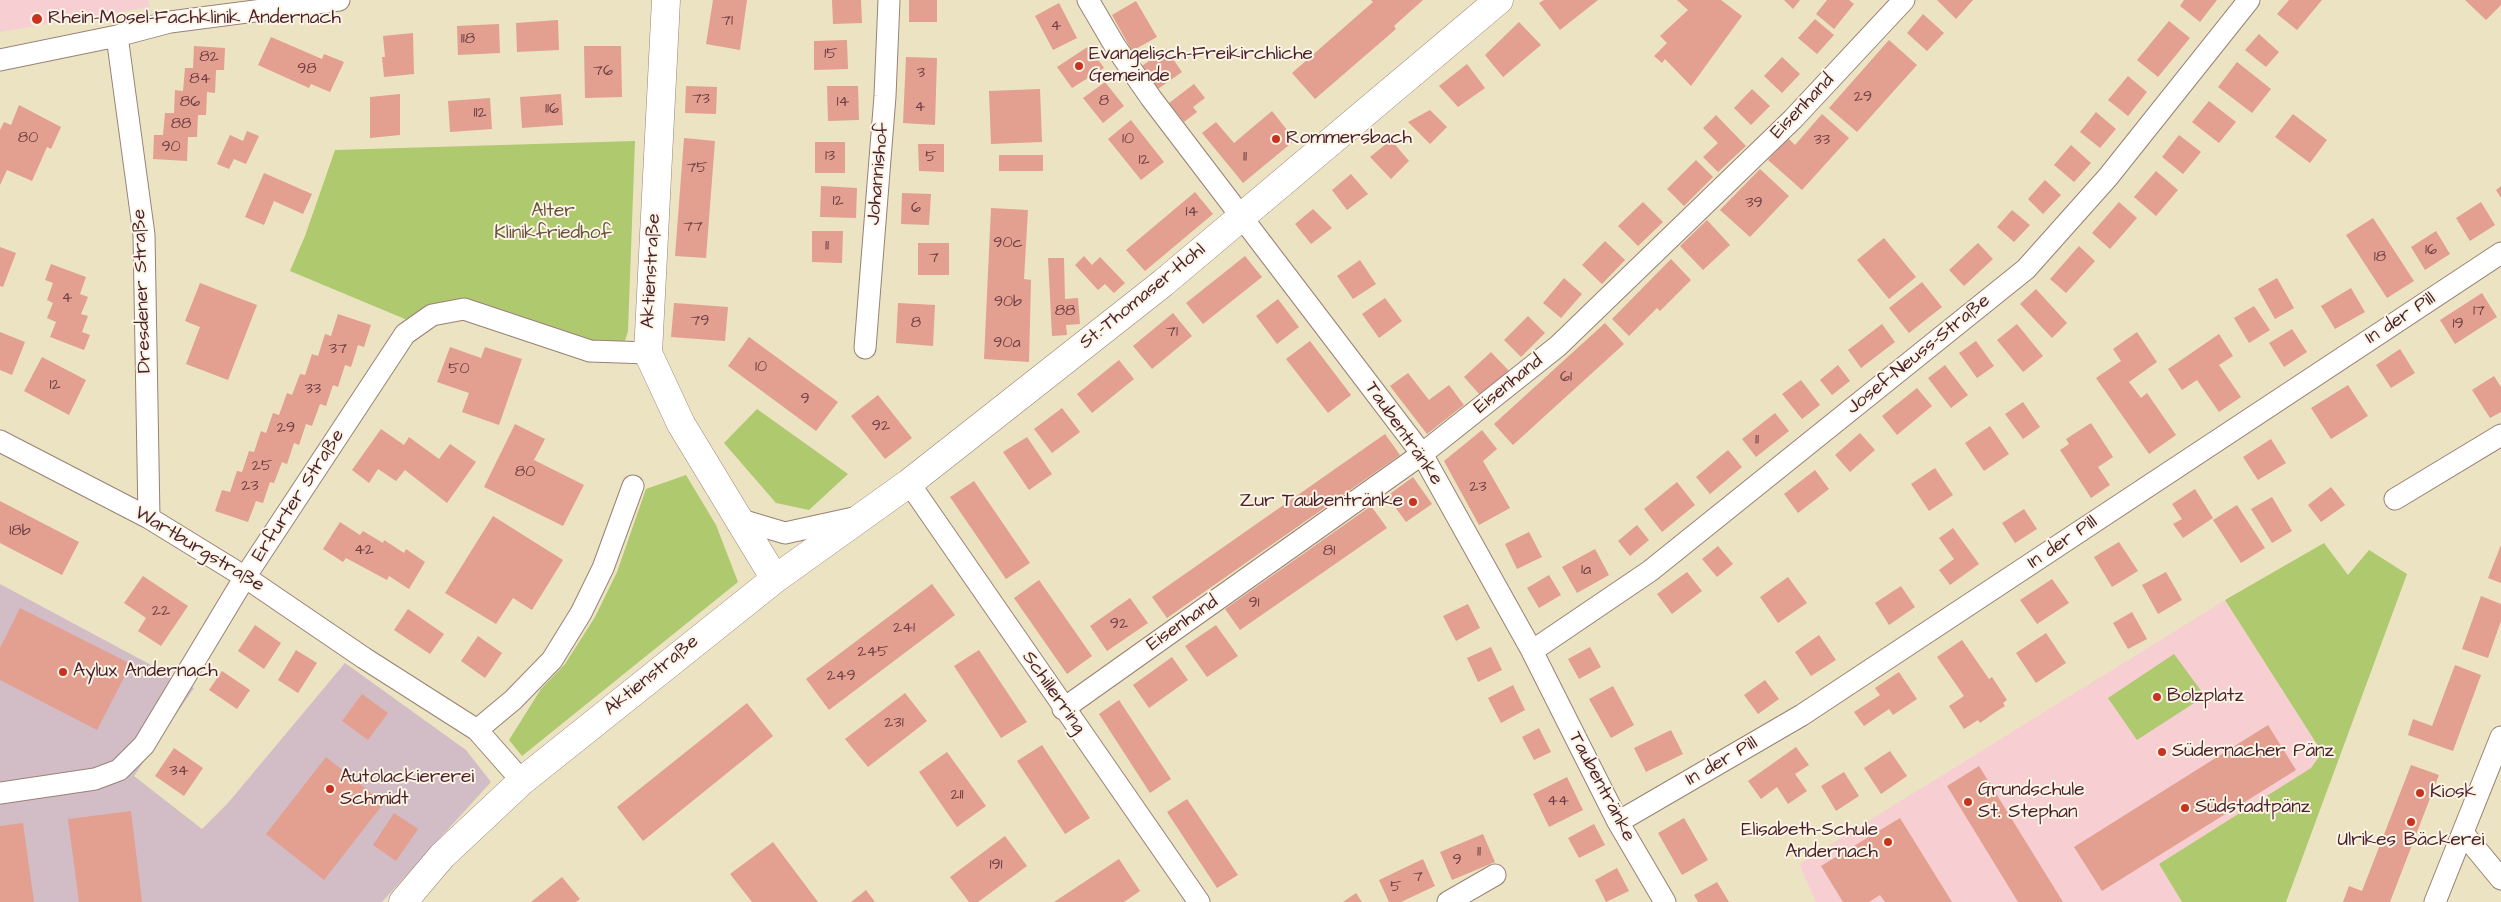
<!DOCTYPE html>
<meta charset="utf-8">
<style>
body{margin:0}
canvas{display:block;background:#ebe3c1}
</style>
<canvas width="2501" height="902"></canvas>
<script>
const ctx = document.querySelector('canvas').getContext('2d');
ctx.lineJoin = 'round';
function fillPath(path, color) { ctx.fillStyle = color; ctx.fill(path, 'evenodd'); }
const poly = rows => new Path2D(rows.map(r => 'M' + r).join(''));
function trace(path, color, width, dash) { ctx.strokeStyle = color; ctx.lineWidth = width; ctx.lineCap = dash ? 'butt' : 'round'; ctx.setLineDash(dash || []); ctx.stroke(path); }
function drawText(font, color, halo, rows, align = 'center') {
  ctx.font = font + ' "Architects Daughter",sans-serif'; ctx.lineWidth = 4; ctx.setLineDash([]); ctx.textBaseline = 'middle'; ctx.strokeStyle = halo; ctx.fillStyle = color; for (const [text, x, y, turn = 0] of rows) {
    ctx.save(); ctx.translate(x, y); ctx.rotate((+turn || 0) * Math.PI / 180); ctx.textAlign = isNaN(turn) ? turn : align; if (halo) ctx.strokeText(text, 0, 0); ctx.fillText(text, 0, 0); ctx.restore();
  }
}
fillPath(poly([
 [0,0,148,0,150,7,0,32],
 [2225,600,2318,747,2318,758,2311,768,2159,864,2182,902,1816,902,1799,864]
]), '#f7cfd3');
fillPath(poly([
 [0,584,194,688,134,776,202,829,228,803,345,663,466,750,491,782,382,902,0,902]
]), '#d2bdc7');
fillPath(poly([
 [635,141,628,331,624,344,591,344,465,302,412,322,290,271,305,236,335,150],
 [757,409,848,474,809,510,776,503,724,443],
 [686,475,716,525,738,582,522,756,509,740,541,689,565,664,595,617,617,572,646,489],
 [2324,543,2348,575,2369,550,2407,574,2286,902,2182,902,2159,864,2311,768,2318,758,2318,746,2225,600],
 [2174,654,2205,696,2137,740,2108,698]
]), '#afc96f');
fillPath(poly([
 [713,0,747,0,740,50,706,44],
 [832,0,861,0,862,23,833,24],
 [909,0,937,0,937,22,909,22],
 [1371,0,1423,0,1394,26,1396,29,1315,99,1292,73,1373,2],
 [1544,0,1598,0,1560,30,1539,3],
 [1677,0,1721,0,1742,16,1691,86,1665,59,1662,63,1654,56,1667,43,1660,36,1688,10],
 [1784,0,1800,0,1793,9],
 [1827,0,1849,0,1854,4,1834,29,1816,14],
 [1937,0,1973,0,1956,19],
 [2184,0,2217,0,2200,22,2180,6],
 [2289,0,2322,0,2297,30,2277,14],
 [2465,0,2501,0,2501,5,2486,20],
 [1136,1,1157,37,1132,51,1112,15],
 [1059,3,1077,38,1053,50,1035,16],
 [1923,14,1944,33,1927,51,1907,33],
 [1815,19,1834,35,1817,54,1798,38],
 [558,20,559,50,517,52,516,23],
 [2169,21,2190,38,2158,77,2137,60],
 [1519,22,1541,45,1503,77,1485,55],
 [499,24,500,53,458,55,457,26],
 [413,33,414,74,384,77,382,57,385,57,383,36],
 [2259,34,2279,52,2266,67,2245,50],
 [271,37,322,59,324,54,344,62,330,92,311,84,309,88,258,65],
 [847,40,848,69,814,70,814,41],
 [1889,40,1917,65,1857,132,1829,108],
 [194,46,225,48,224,70,216,70,215,93,207,92,206,115,198,115,197,137,188,137,187,161,153,159,154,135,163,135,165,113,174,113,175,90,183,91,185,68,193,68],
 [584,46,621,46,622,97,585,98],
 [1089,46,1104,68,1072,88,1057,67],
 [1166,49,1182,72,1158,89,1142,66],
 [906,57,937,58,935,125,903,123],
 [1782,57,1800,74,1782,93,1764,76],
 [2237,62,2271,89,2252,113,2218,87],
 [1467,64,1485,88,1458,107,1439,86],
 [2128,76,2147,92,2128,116,2108,100],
 [1105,82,1124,106,1103,123,1083,98],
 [1194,84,1205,98,1193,107,1197,112,1184,122,1169,103],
 [686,86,717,87,716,114,685,113],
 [827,86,858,86,859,120,828,121],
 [1040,89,1042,142,991,144,989,91],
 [1752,89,1770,106,1751,125,1734,108],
 [400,94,400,135,370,138,370,97],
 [561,94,563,125,522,128,520,97],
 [490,98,492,129,450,132,448,101],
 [2209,101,2236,122,2219,143,2192,122],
 [19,105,61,127,51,149,47,147,32,181,7,170,0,185,0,130,4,122,11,125],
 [1430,110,1447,127,1430,144,1408,122],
 [1272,111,1295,140,1243,183,1202,133,1216,122,1234,143],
 [2096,112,2116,129,2100,148,2080,132],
 [1822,114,1849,138,1802,190,1768,160,1788,138,1795,145],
 [2293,114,2327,140,2310,163,2275,137],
 [1716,115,1746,146,1718,172,1703,157,1718,143,1703,128],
 [1131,120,1164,162,1141,180,1108,139],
 [247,131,259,136,246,164,234,159,229,169,217,164,230,135,243,141],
 [2179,135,2201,152,2183,174,2162,157],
 [684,138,715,141,706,258,675,256],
 [1391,140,1409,161,1391,179,1370,157],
 [815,142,845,142,845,173,815,173],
 [918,144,944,144,944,172,919,171],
 [2071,145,2091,163,2074,182,2054,165],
 [999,155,1043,155,1043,171,999,171],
 [1696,160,1713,177,1684,206,1667,189],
 [1760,169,1789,196,1750,237,1720,210],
 [2156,171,2178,190,2156,216,2134,197],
 [264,173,312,194,303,214,274,201,264,225,245,217],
 [1351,174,1368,194,1347,210,1332,190],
 [2045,180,2061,195,2043,214,2028,199],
 [821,186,857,188,856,218,820,217],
 [2501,186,2501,198,2496,190],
 [1195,192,1213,214,1145,271,1126,250],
 [902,193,931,194,929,225,901,224],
 [1643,202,1663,222,1638,246,1618,226],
 [2119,202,2137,218,2110,249,2092,233],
 [2481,202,2495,225,2470,241,2456,218],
 [991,208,1028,210,1024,279,1031,280,1029,362,984,359],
 [1313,209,1332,228,1311,244,1295,224],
 [2012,210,2030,225,2014,242,1997,227],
 [2373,218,2414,281,2387,298,2346,235],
 [1707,220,1730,245,1703,270,1680,246],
 [812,231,843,231,842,263,812,262],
 [2436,231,2450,254,2425,270,2411,247],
 [1884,238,1916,277,1889,299,1857,260],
 [1605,241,1625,260,1602,284,1582,265],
 [918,243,949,243,949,275,918,275],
 [1978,243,1993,259,1964,286,1949,270],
 [2079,246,2095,261,2066,293,2050,279],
 [0,247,16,253,3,287,0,286],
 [1084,256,1092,265,1100,257,1125,283,1114,293,1105,284,1098,290,1075,265],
 [1245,256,1262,277,1203,324,1186,303],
 [1048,258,1064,258,1065,299,1078,298,1080,324,1066,325,1067,335,1052,336],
 [1671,259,1691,280,1660,311,1657,308,1629,336,1612,319],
 [1360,260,1376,284,1353,299,1337,276],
 [51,264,86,277,80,294,88,297,81,314,88,316,82,332,90,335,84,350,50,337,56,322,47,318,53,303,47,300,53,283,45,280],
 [1564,278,1582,294,1561,318,1543,303],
 [2277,278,2294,308,2275,319,2258,289],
 [1922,282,1942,307,1909,333,1889,308],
 [200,283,257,305,228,380,186,364,200,327,185,321],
 [2351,288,2365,312,2335,329,2321,306],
 [2036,289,2067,323,2052,338,2020,304],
 [2482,293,2497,317,2455,344,2440,320],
 [1385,298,1402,321,1379,338,1362,314],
 [1278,299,1299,327,1277,344,1256,316],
 [674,303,728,307,725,341,671,337],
 [898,303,935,305,933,346,896,343],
 [2254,306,2270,330,2249,343,2234,318],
 [1173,313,1192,336,1152,369,1133,346],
 [338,314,371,325,364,347,358,345,351,367,345,365,338,387,333,385,326,406,320,404,312,426,306,424,299,445,294,443,287,464,282,462,274,483,270,482,263,503,256,501,248,522,215,511,222,490,230,492,237,471,242,472,249,451,254,452,261,431,266,433,273,413,279,415,287,393,292,395,300,374,305,375,312,354,318,356,325,334,331,336],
 [1528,316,1545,333,1521,357,1504,340],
 [1605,323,1624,344,1513,445,1494,424],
 [1882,324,1895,342,1861,368,1848,350],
 [2017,324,2043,356,2023,372,1997,340],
 [2292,329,2307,352,2284,367,2269,343],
 [0,332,25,342,12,375,0,370],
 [2137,332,2157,362,2129,382,2141,398,2147,393,2176,435,2149,454,2096,378,2121,361,2113,349],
 [2219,334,2233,356,2219,365,2241,397,2219,412,2197,380,2182,390,2168,369],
 [749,337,838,402,816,431,728,366],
 [1310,341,1351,395,1328,413,1286,359],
 [1976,341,1994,366,1977,378,1959,353],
 [450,347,481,358,485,347,522,359,499,425,462,412,469,393,437,382],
 [2400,349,2415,373,2391,388,2376,365],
 [1491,352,1509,371,1481,396,1464,377],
 [42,357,86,380,69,415,24,391],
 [1119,360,1134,379,1092,413,1077,394],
 [1838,365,1850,381,1832,395,1820,380],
 [1945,365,1968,395,1951,408,1928,378],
 [1408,373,1429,400,1449,385,1464,405,1427,434,1390,386],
 [2494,376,2501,387,2501,412,2490,418,2472,390],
 [1801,380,1820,405,1802,419,1782,394],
 [2348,385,2368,416,2331,439,2311,408],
 [1917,388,1932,406,1897,435,1882,416],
 [878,395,912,438,885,459,851,416],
 [2023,402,2040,427,2023,439,2005,414],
 [1062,408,1080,432,1052,453,1034,429],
 [1775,413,1789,431,1756,457,1742,439],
 [2091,423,2113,457,2098,467,2110,485,2091,498,2060,450,2069,444,2066,439],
 [515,424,545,439,534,460,584,485,563,526,484,487],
 [1990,426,2009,454,1984,471,1965,443],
 [381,429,404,445,409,437,439,459,450,444,476,462,447,503,405,470,396,481,378,469,369,483,352,470],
 [1482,430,1497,449,1483,461,1510,508,1479,525,1444,461],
 [1860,433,1875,450,1850,472,1835,455],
 [1385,434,1400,455,1167,618,1152,597],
 [1027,437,1052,474,1029,490,1003,452],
 [2271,439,2286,463,2258,480,2243,457],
 [1728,450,1742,467,1710,494,1696,477],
 [1935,468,1953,495,1929,511,1911,484],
 [1815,470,1829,489,1798,513,1784,494],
 [1413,477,1432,504,1406,522,1387,496],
 [974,481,1030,563,1006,579,950,497],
 [1677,482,1695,505,1662,532,1644,509],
 [2331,487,2345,505,2321,522,2308,505],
 [2195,489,2213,518,2183,538,2173,524,2182,519,2172,504],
 [2272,497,2292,531,2272,543,2251,509],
 [0,501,79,542,62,575,0,543],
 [2237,505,2265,548,2241,563,2213,520],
 [1371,506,1387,528,1240,630,1225,609],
 [2024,509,2037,529,2015,543,2002,523],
 [493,516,563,560,532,610,513,598,496,624,445,593],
 [340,522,360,535,363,531,383,543,384,540,404,553,406,549,425,562,409,589,389,576,387,580,346,558,343,562,323,549],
 [1637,525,1649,540,1630,556,1618,541],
 [1953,528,1979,564,1950,585,1939,570,1954,559,1939,538],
 [1529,532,1542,557,1517,569,1505,544],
 [2119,542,2138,571,2112,587,2094,557],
 [2501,545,2501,583,2488,578],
 [1718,546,1733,564,1717,577,1702,559],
 [1595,549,1609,575,1577,593,1562,567],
 [1687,572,1702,591,1672,614,1657,594],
 [2166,572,2182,600,2158,614,2142,585],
 [1549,575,1561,595,1539,608,1527,588],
 [143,576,188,606,161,646,138,631,146,618,124,603],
 [1788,577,1807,603,1778,623,1760,597],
 [2052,579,2069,603,2037,624,2020,600],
 [1039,580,1092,656,1067,674,1014,598],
 [932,584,955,615,829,710,806,679],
 [1901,586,1915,607,1889,625,1875,603],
 [2481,596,2501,604,2501,621,2488,658,2462,649],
 [1130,598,1148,623,1107,651,1090,626],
 [1468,604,1480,628,1456,641,1443,616],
 [20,608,131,664,97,730,0,680,0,648],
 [408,609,444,634,430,654,394,630],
 [2132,612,2147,639,2128,649,2113,623],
 [255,625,281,643,264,669,238,651],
 [1216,625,1238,656,1207,677,1185,646],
 [2046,633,2066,663,2036,683,2016,653],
 [1819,635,1836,660,1811,676,1795,652],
 [478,636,502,653,485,678,461,661],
 [1962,640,1989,679,1992,677,2007,700,2003,703,2005,706,1994,713,1980,723,1978,720,1964,729,1949,706,1964,696,1937,657],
 [1491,647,1502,670,1478,682,1467,658],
 [1590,647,1601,667,1579,679,1568,659],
 [296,650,317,663,298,693,278,680],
 [979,650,1027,722,1001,738,954,666],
 [1172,657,1188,680,1149,708,1133,685],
 [2455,665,2481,675,2453,751,2408,735,2413,719,2432,726],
 [222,671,250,690,237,709,209,690],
 [1899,672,1917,699,1893,715,1889,709,1864,726,1854,712,1880,695,1875,688],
 [1765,680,1779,699,1758,714,1744,695],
 [1513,685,1525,710,1501,723,1488,698],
 [1613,686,1634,725,1611,738,1589,699],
 [905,693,927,721,868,767,845,739],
 [362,694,388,713,368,740,342,721],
 [1119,700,1171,779,1150,793,1099,714],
 [747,703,773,736,643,841,617,807],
 [2268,725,2296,770,2102,891,2074,847],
 [1539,728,1551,752,1534,760,1522,737],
 [1671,730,1683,754,1646,772,1634,748],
 [1042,745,1090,818,1065,834,1017,761],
 [1796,747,1809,765,1795,774,1807,791,1788,804,1777,787,1761,799,1748,781],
 [174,748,203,768,184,796,155,776],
 [1890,751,1907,776,1881,794,1864,768],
 [947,752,986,806,957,827,919,772],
 [326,757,384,803,324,880,266,834],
 [2411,765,2439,775,2390,902,2343,902,2349,886,2362,891],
 [1979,766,2063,902,2018,902,1947,786],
 [1844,772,1859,796,1836,811,1821,786],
 [1567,777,1583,810,1549,827,1533,794],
 [1187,799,1238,875,1217,888,1167,812],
 [131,811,142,902,79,902,68,819],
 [394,813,418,829,396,861,373,845],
 [1684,818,1708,860,1682,875,1658,833],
 [1900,818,1952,902,1885,902,1880,895,1869,902,1843,902,1821,866],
 [23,823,34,902,0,902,0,826],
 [1594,824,1605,845,1579,858,1568,838],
 [1483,834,1495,862,1452,880,1440,852],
 [1005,836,1027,866,978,902,969,902,950,877],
 [773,842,818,902,752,902,730,874],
 [1119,859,1140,891,1124,902,1054,902],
 [1423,859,1435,886,1401,902,1389,902,1379,880],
 [1617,868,1629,891,1606,902,1595,880],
 [562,877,580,899,576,902,531,902],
 [1717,882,1729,902,1698,902,1694,895],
 [866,890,875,902,851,902],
 [1356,893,1362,902,1343,902]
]), '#e39f90');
const minor = poly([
 [1088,0,1115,46,1151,98,1422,454,1532,651,1618,822,1665,902],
 [117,36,144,235,149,518],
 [0,60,117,36,170,22,339,0],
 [865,348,885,96,889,0],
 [0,441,149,518,245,577,364,658,477,730,522,781],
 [909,483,1199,902],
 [2395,499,2501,435],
 [738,519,785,533,858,517],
 [1532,651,1650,571,2026,269,2108,177,2249,0],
 [1063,709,1422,454,1558,346,1793,119,1904,0],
 [477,730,513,700,552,660,581,613,603,568,633,486],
 [0,793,95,779,119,770,144,745,245,577,405,334,432,315,464,309,590,351,648,353],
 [1618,822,1802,715,2501,253],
 [2463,833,2501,879],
 [1448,902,1495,875],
 [2435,902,2501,737]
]);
const tertiary = poly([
 [666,0,648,353,681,424,775,579],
 [403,902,442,856,522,781,775,579,909,483,1163,283,1499,0]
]);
trace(minor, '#9a8176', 23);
trace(tertiary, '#9a8176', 29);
trace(minor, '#fff', 21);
trace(tertiary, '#fff', 28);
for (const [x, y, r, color] of [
 [37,19,6,"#c8321e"],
 [1079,66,5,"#c8321e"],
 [1276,139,5,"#c8321e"],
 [1413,502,5,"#c8321e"],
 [63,672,5,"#c8321e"],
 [2157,697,5,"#c8321e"],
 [2162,752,5,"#c8321e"],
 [330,789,5,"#c8321e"],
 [2420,793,5,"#c8321e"],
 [1968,802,5,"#c8321e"],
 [2185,808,5,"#c8321e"],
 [2411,822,5,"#c8321e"],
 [1888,842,5,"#c8321e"]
]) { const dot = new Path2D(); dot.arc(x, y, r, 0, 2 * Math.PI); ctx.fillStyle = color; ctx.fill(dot); trace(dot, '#fcf5e5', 2); }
drawText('16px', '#703f44', null, [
 ["71",727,22],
 ["4",1056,27],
 ["118",468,40],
 ["15",831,55],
 ["82",209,58],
 ["98",307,70],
 ["76",603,72],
 ["3",921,74],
 ["84",200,80],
 ["29",1863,98],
 ["73",701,100],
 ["8",1104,102],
 ["86",190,103],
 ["14",843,103],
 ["4",920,108],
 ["116",552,110],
 ["112",480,114],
 ["88",181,125],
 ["80",28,139],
 ["10",1128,140],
 ["33",1822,141],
 ["90",171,148],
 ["13",830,157],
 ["5",931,158],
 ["11",1245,158],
 ["12",1144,161],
 ["75",697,169],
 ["12",838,202],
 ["39",1754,204],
 ["6",916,209],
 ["14",1192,213],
 ["77",693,228],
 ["90c",1008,244],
 ["11",827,247],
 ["16",2431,251],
 ["18",2380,258],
 ["7",934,259],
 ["4",67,299],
 ["90b",1008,303],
 ["88",1065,312],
 ["17",2479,312],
 ["79",700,322],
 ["8",916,324],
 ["19",2458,325],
 ["71",1172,333],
 ["90a",1007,344],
 ["37",338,350],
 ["10",761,368],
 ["50",459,370],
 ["61",1566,378],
 ["12",55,386],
 ["33",313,390],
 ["9",805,400],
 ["92",881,427],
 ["29",286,429],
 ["11",1757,441],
 ["25",262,467],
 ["80",525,473],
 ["23",250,487],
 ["23",1478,488],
 ["18b",20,532],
 ["42",364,551],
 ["81",1329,552],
 ["1a",1586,571],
 ["91",1254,604],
 ["22",161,612],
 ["92",1119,625],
 ["241",904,629],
 ["245",873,653],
 ["249",841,677],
 ["231",894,724],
 ["34",179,772],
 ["211",957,796],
 ["44",1558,802],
 ["11",1479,853],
 ["9",1457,861],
 ["191",996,866],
 ["7",1418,878],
 ["5",1396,888]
]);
drawText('19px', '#4a1f2b', '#fcf5e5', [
 ["Rhein-Mosel-Fachklinik Andernach",48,19],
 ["Evangelisch-Freikirchliche",1089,55],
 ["Gemeinde",1089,77],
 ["Rommersbach",1286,139],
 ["Zur Taubentränke",1403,502,"right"],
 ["Aylux Andernach",73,672],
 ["Bolzplatz",2167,697],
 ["Südernacher Pänz",2172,752],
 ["Autolackiererei",340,778],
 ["Schmidt",340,800],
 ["Grundschule",1978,791],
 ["St. Stephan",1978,813],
 ["Kiosk",2430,793],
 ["Südstadtpänz",2195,808],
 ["Elisabeth-Schule",1878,831,"right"],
 ["Andernach",1878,853,"right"],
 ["Ulrikes Bäckerei",2411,841,"center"]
], 'left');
drawText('19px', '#4a1f2b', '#fcf5e5', [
 ["Eisenhand",1803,107,-46],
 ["Johannishof",879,174,-85],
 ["Aktienstraße",652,271,-87],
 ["Dresdener Straße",143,291,-92],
 ["St.-Thomaser-Hohl",1143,297,-39],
 ["In der Pill",2401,319,-33],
 ["Josef-Neuss-Straße",1919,355,-39],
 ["Eisenhand",1509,385,-39],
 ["Taubentränke",1403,434,55],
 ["Erfurter Straße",299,496,-57],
 ["In der Pill",2063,543,-34],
 ["Wartburgstraße",199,550,31],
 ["Eisenhand",1183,624,-35],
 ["Aktienstraße",652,676,-39],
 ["Schillerring",1053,693,55],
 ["In der Pill",1722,762,-30],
 ["Taubentränke",1601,787,62]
]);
drawText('19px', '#68523f', '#fcf5e5', [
 ["Alter",553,212],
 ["Klinikfriedhof",553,234]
]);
</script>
